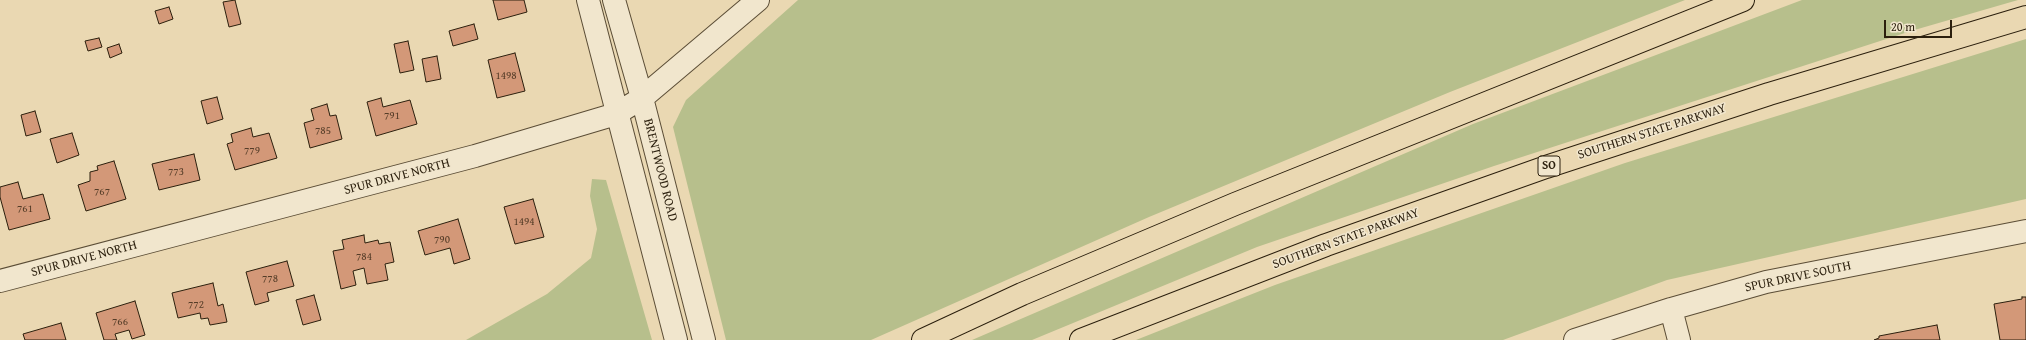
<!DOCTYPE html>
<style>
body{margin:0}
#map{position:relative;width:2026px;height:340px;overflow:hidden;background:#ead8b2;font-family:"Gentium Book Plus",serif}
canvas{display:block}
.scale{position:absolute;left:1884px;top:20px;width:68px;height:18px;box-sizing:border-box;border:2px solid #2b1f0d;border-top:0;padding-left:5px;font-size:12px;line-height:14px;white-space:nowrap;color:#2b1f0d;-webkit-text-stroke:3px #f1e6cd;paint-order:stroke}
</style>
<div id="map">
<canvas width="2026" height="340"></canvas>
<div class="scale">20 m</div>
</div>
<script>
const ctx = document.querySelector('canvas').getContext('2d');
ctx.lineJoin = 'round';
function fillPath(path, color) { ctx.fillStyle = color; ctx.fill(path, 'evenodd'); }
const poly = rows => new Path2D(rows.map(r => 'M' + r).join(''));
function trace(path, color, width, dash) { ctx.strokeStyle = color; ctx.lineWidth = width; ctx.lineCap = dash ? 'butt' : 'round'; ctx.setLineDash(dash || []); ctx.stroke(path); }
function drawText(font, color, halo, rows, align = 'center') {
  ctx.font = font + ' "Gentium Book Plus",serif'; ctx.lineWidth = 3; ctx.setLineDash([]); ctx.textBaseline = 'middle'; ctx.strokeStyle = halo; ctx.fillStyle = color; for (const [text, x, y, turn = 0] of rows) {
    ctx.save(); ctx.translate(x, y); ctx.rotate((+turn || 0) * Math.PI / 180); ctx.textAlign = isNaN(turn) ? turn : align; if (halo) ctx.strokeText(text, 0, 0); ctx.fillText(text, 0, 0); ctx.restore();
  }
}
fillPath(poly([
 [798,0,1685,0,1450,92,1149,217,871,340,726,340,673,127,686,100],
 [1802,0,2018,0,1911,31,1494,166,1257,247,1032,340,972,340,1473,124],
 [2026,39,2026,199,1667,280,1503,340,1136,340,1275,285,1625,163],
 [592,179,606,180,652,340,466,340,547,294,591,258,597,229,590,196]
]), '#b7bf8c');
const building = poly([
 [235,0,241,24,229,27,223,2,235,0],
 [493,0,524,0,527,12,498,20,493,0],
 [169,7,173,19,159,24,155,11,169,7],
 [474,24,478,39,453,46,449,31,474,24],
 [99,38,102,47,88,51,85,41,99,38],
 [408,41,414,70,400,73,394,44,408,41],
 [119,44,122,53,110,58,107,48,119,44],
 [515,53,525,91,497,98,488,60,515,53],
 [437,56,441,79,426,82,422,59,437,56],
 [217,97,223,119,207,124,201,101,217,97],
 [381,98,383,107,410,100,417,124,376,136,367,102,381,98],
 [327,104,330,116,336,115,342,139,310,148,304,123,314,120,311,109,327,104],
 [35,111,41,132,26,136,21,115,35,111],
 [251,128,253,137,269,133,277,158,235,170,227,144,233,142,231,134,251,128],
 [72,133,79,155,57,163,50,139,72,133],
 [194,154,200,180,159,190,152,164,194,154],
 [114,161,126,199,86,211,78,185,90,181,90,172,98,170,97,166,114,161],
 [18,182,23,199,43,194,50,219,9,230,0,197,0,187,18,182],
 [533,199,544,237,515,244,504,207,533,199],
 [458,219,470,259,454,264,450,248,425,255,418,231,458,219],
 [364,235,365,243,378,240,379,244,390,242,394,262,385,264,388,280,367,284,364,268,353,271,356,285,341,289,333,251,344,249,342,240,364,235],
 [287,261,294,286,267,293,269,301,255,305,246,272,287,261],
 [213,283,218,306,223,304,227,322,210,325,208,318,201,319,200,313,178,318,172,293,213,283],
 [314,295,321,320,303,325,296,300,314,295],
 [2022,297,2026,297,2026,340,2000,340,1994,304,2022,299,2022,297],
 [135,301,145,335,132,339,129,330,115,334,117,340,104,340,96,313,135,301],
 [61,323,66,340,25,340,23,334,61,323],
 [1937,325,1940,340,1874,340,1879,338,1879,336,1937,325]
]);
fillPath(building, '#d39878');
trace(building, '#2b1f0d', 1);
const minor = poly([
 [588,0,676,340],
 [614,0,642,98,704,340],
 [0,281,475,156,616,114,642,98,758,0],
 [1671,309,1679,340],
 [1575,340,1671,309,1766,282,2026,231]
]);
const highway = poly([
 [923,340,1022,294,1235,204,1743,0],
 [1081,340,1326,245,1546,167,1769,94,2026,17]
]);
trace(minor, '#5b4d36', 24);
trace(highway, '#2b1f0d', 24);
trace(minor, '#f1e6cd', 22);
trace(highway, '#ead8b2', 22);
drawText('11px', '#553d28', null, [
 ["1498",506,76],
 ["791",392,116],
 ["785",323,131],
 ["779",252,151],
 ["773",176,172],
 ["767",102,192],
 ["761",25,209],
 ["1494",524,222],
 ["790",442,240],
 ["784",364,257],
 ["778",270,279],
 ["772",196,305],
 ["766",120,322]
]);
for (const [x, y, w] of [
 [1549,166,22]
]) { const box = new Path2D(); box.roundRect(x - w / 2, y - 10, w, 20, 3); ctx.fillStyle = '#f1e6cd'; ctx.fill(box); trace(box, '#2b1f0d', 1); }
drawText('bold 12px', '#2b1f0d', null, [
 ["SO",1549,166]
]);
drawText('13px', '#2b1f0d', '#f1e6cd', [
 ["SOUTHERN STATE PARKWAY",1652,132,-18],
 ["BRENTWOOD ROAD",660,170,76],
 ["SPUR DRIVE NORTH",397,177,-15],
 ["SOUTHERN STATE PARKWAY",1346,239,-20],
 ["SPUR DRIVE NORTH",84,259,-15],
 ["SPUR DRIVE SOUTH",1798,277,-12]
]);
</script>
